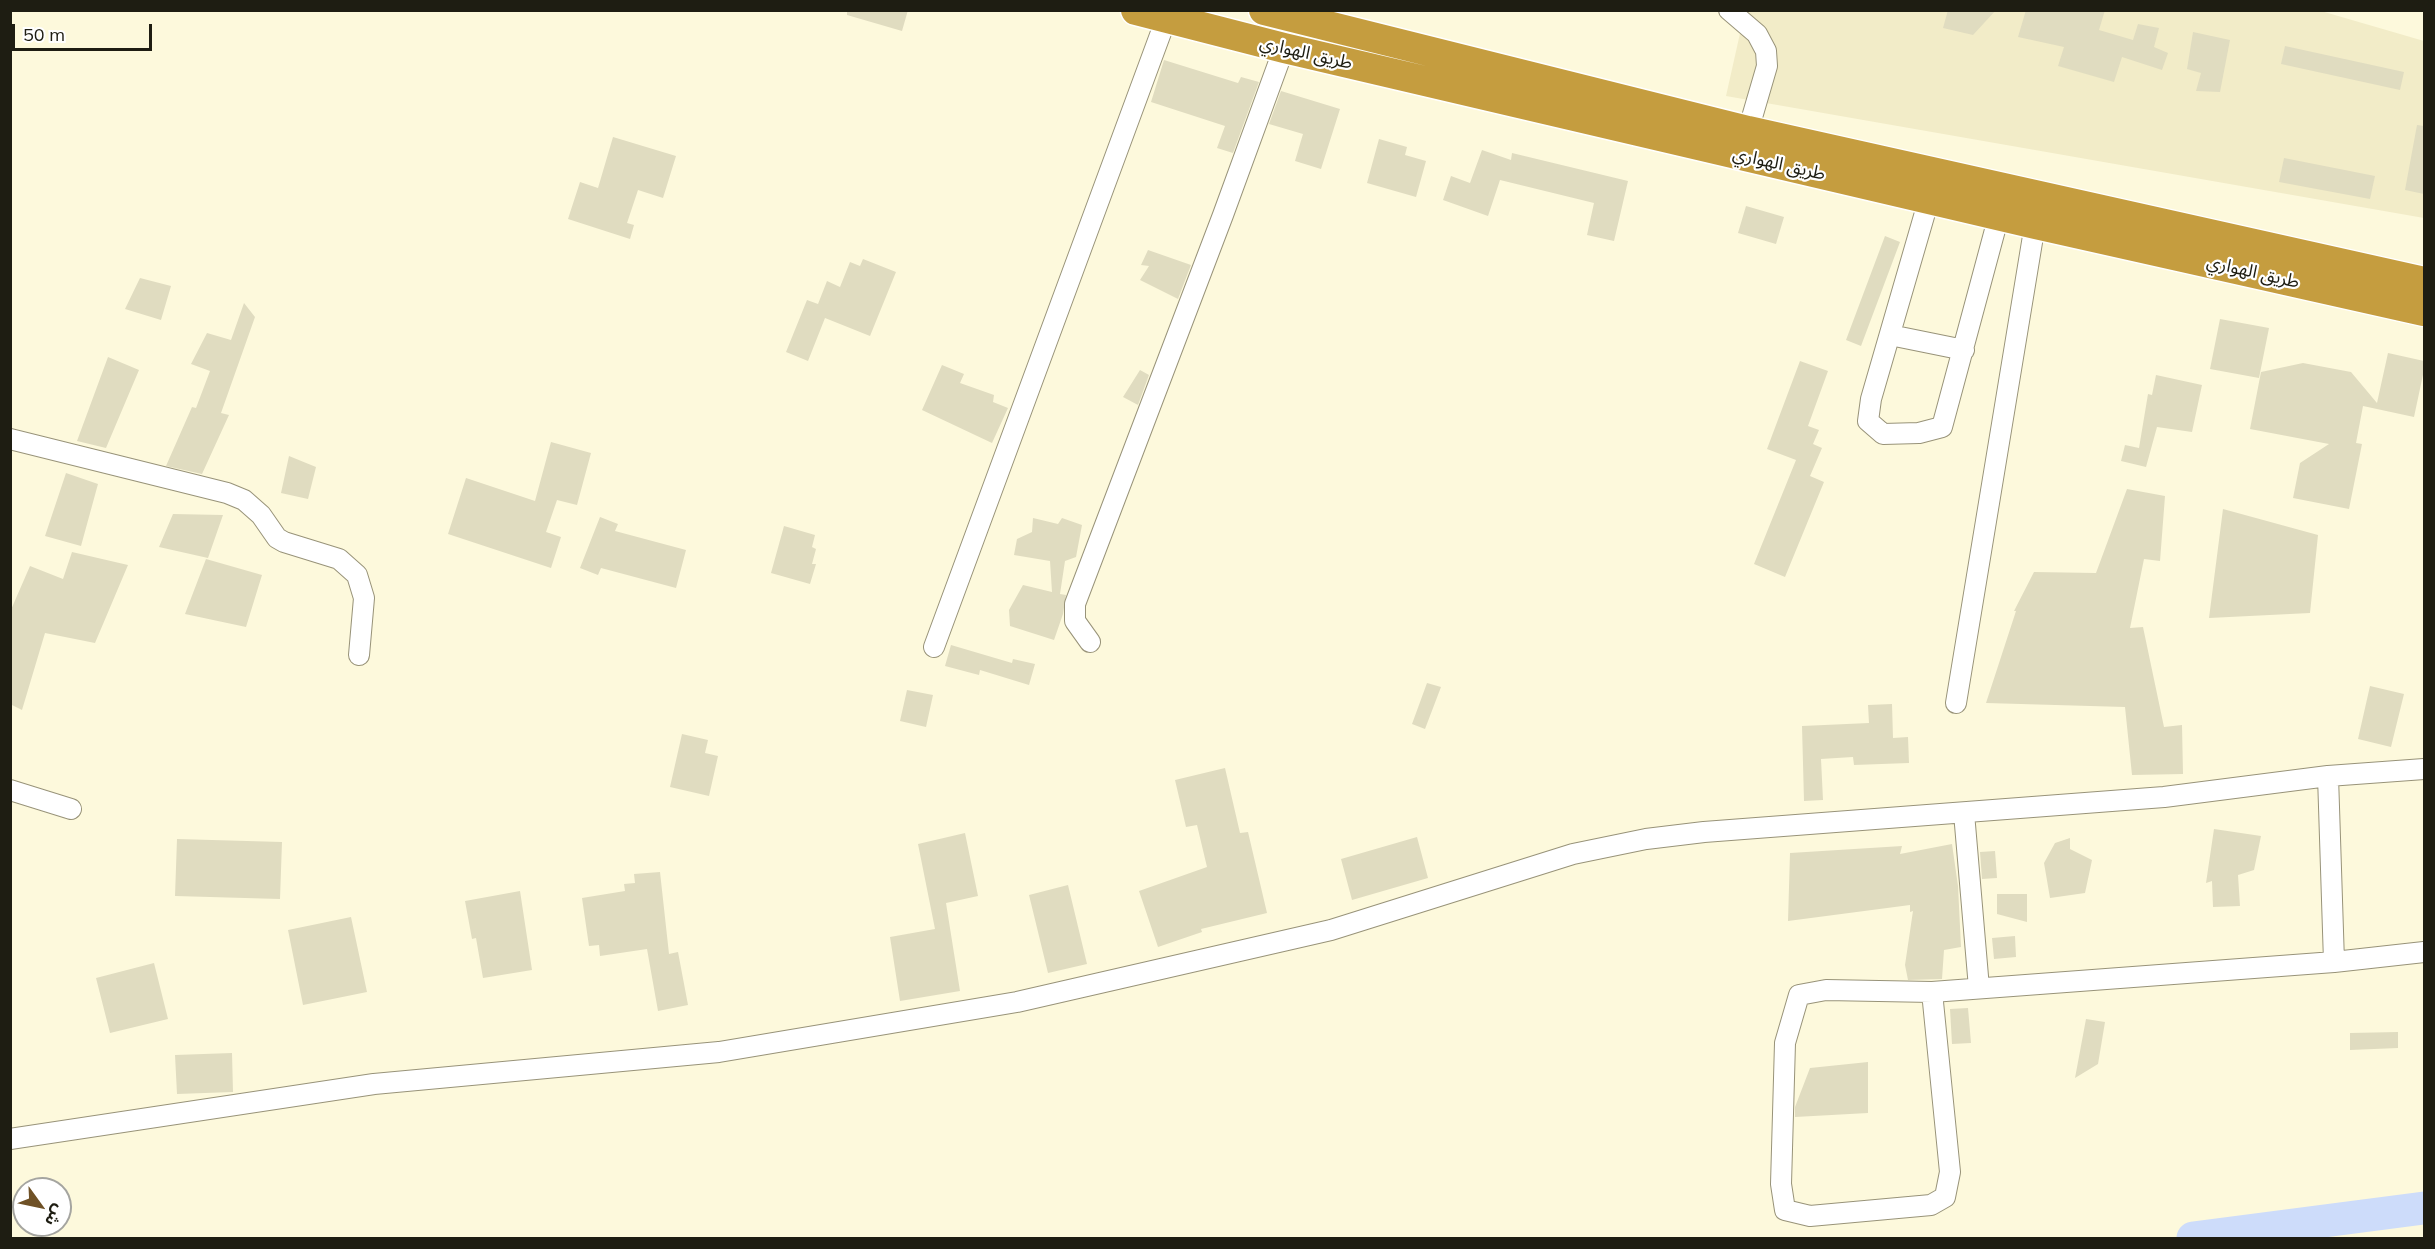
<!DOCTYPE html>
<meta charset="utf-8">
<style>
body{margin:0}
#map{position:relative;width:2435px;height:1249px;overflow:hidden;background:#fdf9dc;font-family:Mulish,"Noto Sans Arabic",sans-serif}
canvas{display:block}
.frame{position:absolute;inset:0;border:12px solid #1e1d12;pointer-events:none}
.north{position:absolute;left:12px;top:1177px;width:60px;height:60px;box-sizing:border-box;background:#fff;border:2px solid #a5a5a0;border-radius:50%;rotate:123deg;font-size:16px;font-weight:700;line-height:24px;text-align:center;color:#1e1d12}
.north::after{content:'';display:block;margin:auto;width:21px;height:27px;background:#6f5126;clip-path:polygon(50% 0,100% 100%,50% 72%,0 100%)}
.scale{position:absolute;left:12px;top:24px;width:140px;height:27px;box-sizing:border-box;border:3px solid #1e1d12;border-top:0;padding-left:8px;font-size:18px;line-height:21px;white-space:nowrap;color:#1e1d12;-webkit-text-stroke:4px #fff;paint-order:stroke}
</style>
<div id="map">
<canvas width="2435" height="1249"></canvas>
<div class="frame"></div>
<div class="north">ش</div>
<div class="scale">50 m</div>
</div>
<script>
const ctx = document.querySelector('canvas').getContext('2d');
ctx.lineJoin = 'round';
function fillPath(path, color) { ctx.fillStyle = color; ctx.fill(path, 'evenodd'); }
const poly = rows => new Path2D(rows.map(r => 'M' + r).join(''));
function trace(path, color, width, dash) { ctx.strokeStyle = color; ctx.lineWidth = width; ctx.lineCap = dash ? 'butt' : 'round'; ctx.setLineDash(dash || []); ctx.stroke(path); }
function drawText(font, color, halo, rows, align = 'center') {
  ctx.font = font + ' Mulish,"Noto Sans Arabic",sans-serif'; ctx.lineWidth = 4.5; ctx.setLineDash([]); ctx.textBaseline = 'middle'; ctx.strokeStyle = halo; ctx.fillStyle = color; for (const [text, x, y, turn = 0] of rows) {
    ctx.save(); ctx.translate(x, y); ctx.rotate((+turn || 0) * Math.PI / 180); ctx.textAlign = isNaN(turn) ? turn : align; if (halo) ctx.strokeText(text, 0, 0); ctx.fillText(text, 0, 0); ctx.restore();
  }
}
fillPath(poly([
 [1745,11,2321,11,2424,41,2424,218,1726,96]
]), '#f2ecc8');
trace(poly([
 [2193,1238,2424,1208]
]), '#cddcfa', 33);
fillPath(poly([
 [847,10,908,10,902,31,847,15],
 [1948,10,1996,10,1973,35,1943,28],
 [2026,10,2105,10,2099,30,2133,40,2138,24,2159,28,2154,47,2168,53,2162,70,2122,57,2114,82,2058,66,2064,47,2018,37],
 [2193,32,2230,40,2220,92,2196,91,2201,73,2187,69],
 [2285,46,2404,72,2400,90,2281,64],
 [1164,60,1238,83,1241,77,1259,82,1233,153,1217,148,1225,126,1151,102],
 [1281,91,1340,109,1321,169,1295,161,1303,134,1269,124],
 [2417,125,2424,126,2424,194,2405,190],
 [613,137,676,156,663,198,638,190,627,223,634,225,630,239,568,219,580,182,598,188],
 [1379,139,1407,147,1405,155,1426,161,1416,197,1367,183],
 [1482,150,1511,160,1512,153,1628,181,1614,241,1587,235,1594,203,1500,180,1488,216,1443,200,1451,176,1470,183],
 [2284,158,2375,176,2370,199,2279,182],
 [1746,206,1784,217,1776,244,1738,233],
 [1885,236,1900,242,1861,346,1846,340],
 [1148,250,1191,265,1178,299,1140,280,1149,266,1141,265],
 [863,259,896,272,870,336,825,318,808,361,786,352,807,300,818,304,827,281,840,287,850,262,860,266],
 [140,278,171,286,161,320,125,309],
 [244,303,255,317,221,413,229,415,202,474,166,466,192,407,196,408,210,371,191,364,207,333,231,340],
 [2220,319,2269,328,2259,378,2210,369],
 [2388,353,2424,361,2424,370,2414,417,2363,406,2356,443,2362,444,2349,509,2293,498,2300,463,2329,444,2250,429,2261,372,2303,363,2351,372,2377,403],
 [108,357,139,370,106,448,77,441],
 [1800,361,1828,371,1808,426,1819,430,1813,444,1822,448,1810,476,1824,482,1785,577,1754,564,1796,460,1767,449],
 [942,365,964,374,960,383,994,395,993,402,1008,408,992,443,922,410],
 [1140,370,1149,375,1138,405,1123,397],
 [2156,375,2202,385,2192,432,2157,427,2146,467,2121,461,2125,445,2139,448,2148,394,2152,395],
 [551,442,591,453,577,505,557,500,546,532,561,537,551,568,448,534,466,478,535,501],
 [289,456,316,467,308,499,281,493],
 [66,473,98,484,81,546,45,536],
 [2127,489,2165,496,2160,561,2144,559,2130,628,2143,627,2164,727,2182,725,2183,774,2132,775,2125,707,1986,703,2016,611,2014,611,2034,572,2096,573],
 [2223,509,2318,535,2310,613,2209,618],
 [173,514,223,515,208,558,159,547],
 [600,517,618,524,615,531,686,550,676,588,601,568,598,575,580,568],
 [1033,518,1058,524,1062,518,1082,525,1076,557,1065,561,1060,594,1066,595,1063,614,1054,640,1010,626,1009,610,1023,585,1052,592,1050,561,1014,555,1017,539,1032,532],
 [784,526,815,535,812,547,816,549,812,564,816,564,810,584,771,573],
 [72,552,128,565,95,643,45,633,22,710,10,704,10,612,30,566,63,579],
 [206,559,262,575,246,627,185,614],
 [951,645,1012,663,1013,659,1035,664,1029,685,980,670,979,675,945,666],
 [1427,683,1441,687,1425,729,1412,724],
 [2370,686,2404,694,2391,747,2358,739],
 [907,690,933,695,926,727,900,721],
 [1892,704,1893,738,1908,737,1909,763,1854,765,1853,757,1821,759,1823,800,1804,801,1802,726,1869,723,1868,705],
 [682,734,708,740,705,753,718,756,709,796,670,787],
 [1225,768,1240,833,1248,832,1267,913,1201,929,1202,932,1158,947,1139,891,1207,867,1197,825,1186,827,1175,780],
 [2214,829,2261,836,2254,870,2238,875,2240,906,2213,907,2212,881,2206,883],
 [965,833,978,896,946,903,960,991,900,1001,890,937,935,929,918,844],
 [1417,837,1428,878,1352,900,1341,859],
 [2070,838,2070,849,2092,860,2085,893,2050,898,2044,863,2055,843],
 [177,839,282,842,280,899,175,896],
 [1952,844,1958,886,1961,947,1944,950,1942,979,1908,980,1905,965,1913,911,1910,912,1910,905,1788,921,1790,853,1902,846,1900,854],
 [1995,851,1997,878,1982,879,1980,852],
 [660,872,669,954,678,952,688,1005,658,1011,647,949,600,956,599,945,589,946,582,898,625,891,624,884,635,883,634,874],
 [1068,885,1087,964,1048,973,1029,895],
 [520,891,532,970,483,978,476,938,472,939,465,901],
 [1997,894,2027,894,2027,922,1997,914],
 [351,917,367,992,303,1005,288,930],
 [2015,936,2016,957,1994,959,1992,938],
 [154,963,168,1019,110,1033,96,978],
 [1968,1008,1971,1043,1952,1044,1950,1009],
 [2086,1019,2105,1022,2098,1064,2075,1078],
 [2398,1032,2398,1048,2350,1050,2350,1033],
 [232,1053,233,1092,177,1094,175,1055],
 [1868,1062,1868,1113,1795,1117,1795,1107,1810,1068]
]), '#e0dcc0');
const minor = poly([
 [1729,10,1757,34,1766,51,1767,66,1748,131],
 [1929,199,1871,399,1868,421,1883,434,1919,433,1942,427,1999,215],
 [1890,335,1964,350],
 [10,439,227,493,244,500,261,515,277,538,284,542,339,559,357,575,364,598,359,655],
 [1090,642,1075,621,1075,604,1223,215,1284,48],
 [934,647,1166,19],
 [1956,703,2035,224],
 [2328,776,2334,962],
 [10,790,71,809],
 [1964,813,1979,988],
 [1932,992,1950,1172,1945,1197,1931,1205,1810,1216,1785,1210,1781,1184,1785,1043,1799,995,1826,990,1932,992,2334,962,2424,952],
 [10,1139,374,1084,719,1052,1017,1002,1331,930,1573,854,1646,839,1704,832,2164,797,2328,776,2424,769]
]);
const highway = poly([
 [1136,10,1284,48,2035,224,2424,311],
 [1264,10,1748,131,2424,282]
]);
trace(minor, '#989379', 22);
trace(highway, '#fff', 33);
trace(minor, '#fff', 20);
trace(highway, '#c59d3f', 30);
drawText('18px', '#1e1d12', '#fff', [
 ["طريق الهواري",1306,53,13],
 ["طريق الهواري",1779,164,13],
 ["طريق الهواري",2253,272,13]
]);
</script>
